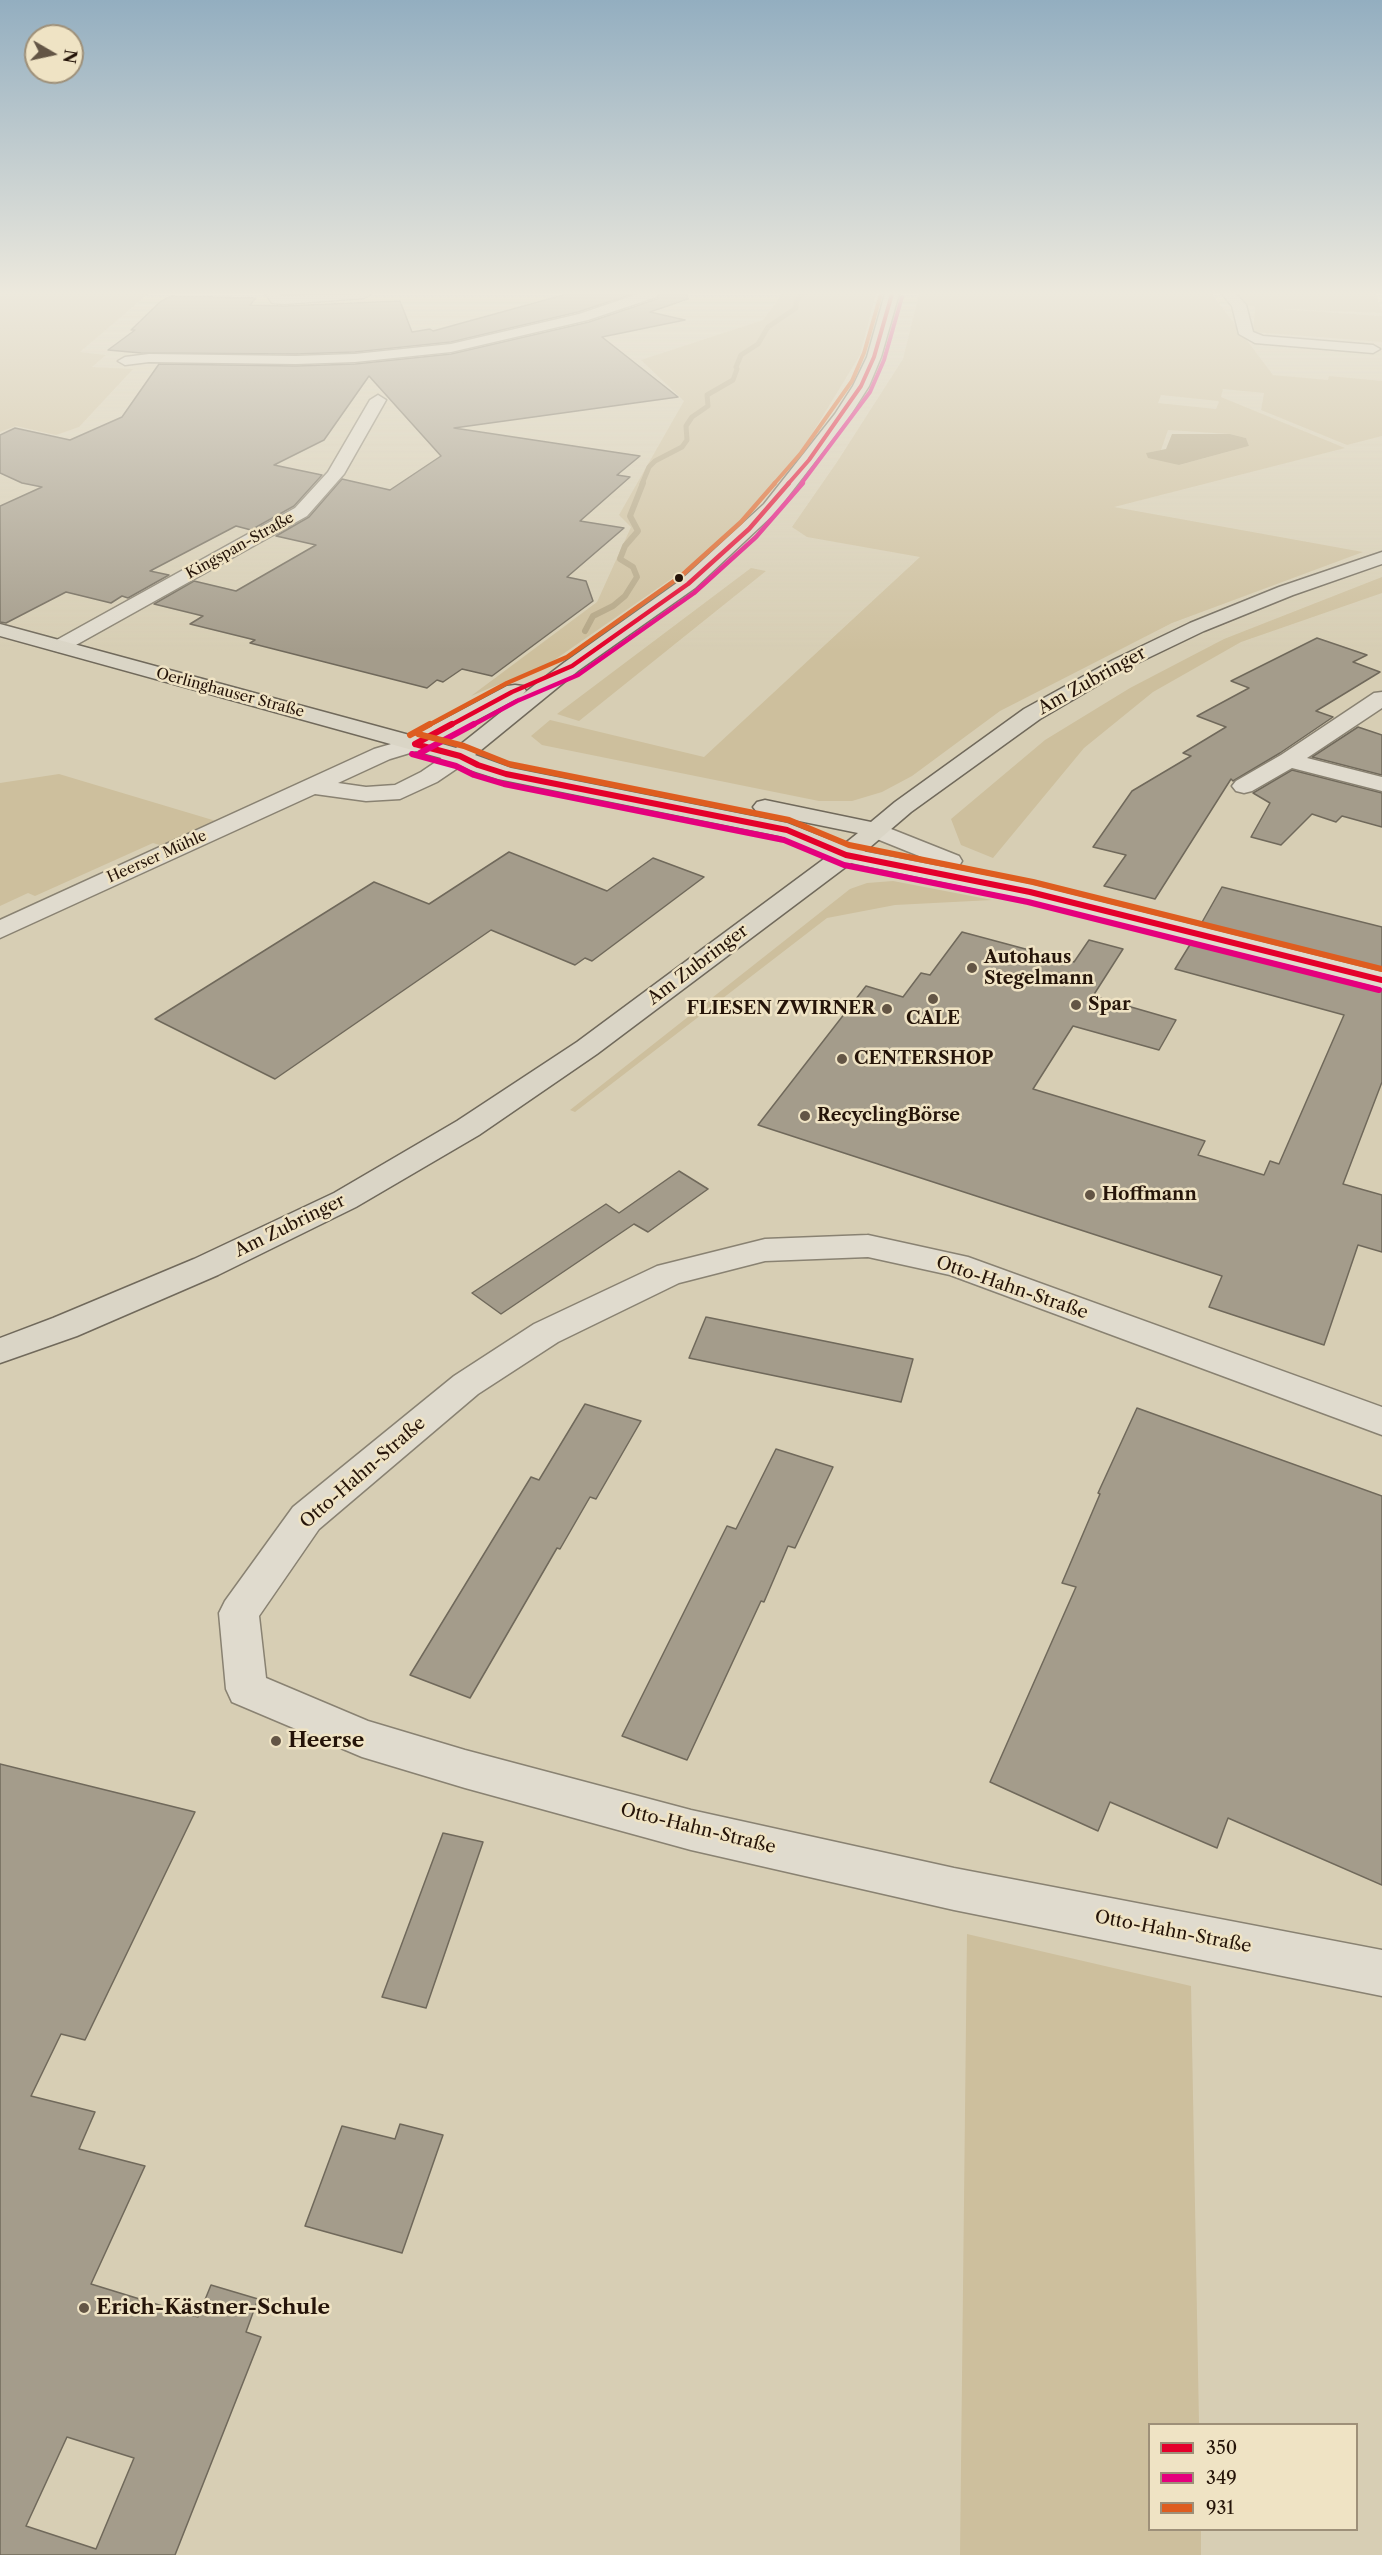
<!DOCTYPE html>
<meta charset="utf-8">
<style>
body{margin:0}
#map{position:relative;width:1382px;height:2555px;overflow:hidden;background:#d7ceb4;font-family:"Libre Caslon Text",serif}
canvas{display:block}
.legend{position:absolute;left:1148px;top:2423px;width:210px;height:108px;box-sizing:border-box;background:#efe3c4;border:2px solid #9e9079;margin:0;padding:8px 10px;list-style:none;font-size:18px;color:#251409}
.legend li{display:flex;align-items:center;gap:12px;height:30px}
.legend b{width:30px;border:2px solid #9e9079}
.north{position:absolute;left:24px;top:24px;width:60px;height:60px;box-sizing:border-box;background:#efe3c4;border:2px solid #9e9079;border-radius:50%;rotate:99deg;font-size:16px;font-weight:700;line-height:24px;text-align:center;color:#251409}
.north::after{content:'';display:block;margin:auto;width:21px;height:27px;background:#635545;clip-path:polygon(50% 0,100% 100%,50% 72%,0 100%)}
</style>
<div id="map">
<canvas width="1382" height="2555"></canvas>
<ul class="legend">
<li><b style="height:8px;background:#e4002b"></b>350</li>
<li><b style="height:8px;background:#e5007d"></b>349</li>
<li><b style="height:8px;background:#de5d20"></b>931</li>
</ul>
<div class="north">N</div>
</div>
<script>
const ctx = document.querySelector('canvas').getContext('2d');
ctx.lineJoin = 'round';
function fillPath(path, color) { ctx.fillStyle = color; ctx.fill(path, 'evenodd'); }
const poly = rows => new Path2D(rows.map(r => 'M' + r).join(''));
function trace(path, color, width, dash) { ctx.strokeStyle = color; ctx.lineWidth = width; ctx.lineCap = dash ? 'butt' : 'round'; ctx.setLineDash(dash || []); ctx.stroke(path); }
function drawText(font, color, halo, rows, align = 'center') {
  ctx.font = font + ' "Libre Caslon Text",serif'; ctx.lineWidth = 5; ctx.setLineDash([]); ctx.textBaseline = 'middle'; ctx.strokeStyle = halo; ctx.fillStyle = color; for (const [text, x, y, turn = 0] of rows) {
    ctx.save(); ctx.translate(x, y); ctx.rotate((+turn || 0) * Math.PI / 180); ctx.textAlign = isNaN(turn) ? turn : align; if (halo) ctx.strokeText(text, 0, 0); ctx.fillText(text, 0, 0); ctx.restore();
  }
}
fillPath(poly([
 [0,294,148,294,80,352,106,355,92,367,133,369,79,427,56,435,16,426,0,432],
 [782,294,876,294,860,355,799,455,720,545,550,663,471,696,597,602,631,527,619,515,684,401,641,360,763,320],
 [919,294,1212,294,1273,375,1328,380,1329,376,1382,381,1382,436,1347,445,1261,410,1264,393,1223,389,1221,397,1345,448,1114,507,1363,552,1172,623,1000,711,912,776,882,792,852,801,819,801,542,745,531,736,550,720,704,757,920,557,807,537,792,527,837,462,903,359],
 [1161,395,1218,401,1219,402,1216,409,1158,403],
 [1168,430,1230,434,1246,438,1249,446,1179,465,1147,453,1161,450],
 [1237,294,1376,294,1382,313,1281,309,1382,316,1382,342,1253,332,1255,307,1247,305],
 [751,568,766,571,579,721,557,714],
 [1382,577,1382,593,1241,642,1153,692,1084,748,993,858,961,845,951,819,1045,740,1130,688,1224,639],
 [59,774,216,821,163,846,153,843,35,896,28,893,0,906,0,783],
 [893,881,992,900,895,905,827,918,575,1112,570,1110,850,889,867,883],
 [967,1934,1191,1986,1199,2424,1150,2424,1150,2530,1201,2530,1201,2555,960,2555]
]), '#cdbf9d');
fillPath(poly([
 [1172,434,1230,434,1246,438,1249,446,1179,465,1148,458,1146,453,1166,449]
]), '#b3a584');
trace(poly([
 [736,367,741,355,758,344,768,327,796,308,796,302,802,294],
 [642,484,649,467,655,461,682,447,687,440,686,426,692,417,708,406,707,395,733,380,737,369]
]), '#b3a584', 5);
trace(poly([
 [585,631,593,616,613,606,625,596,637,577,633,567,620,559,625,546,638,531,630,516,643,483]
]), '#b3a584', 6);
const building = poly([
 [567,294,632,294,578,312,451,342,355,352,296,354,141,353,108,350,135,330,131,330,160,302,171,296,256,298,250,305,284,306,400,301,412,332,430,329,433,331,567,294],
 [660,294,687,294,688,299,650,312,685,320,602,337,678,397,454,428,640,456,617,475,630,477,580,521,624,528,567,577,586,581,593,601,492,676,462,669,443,682,437,680,427,688,250,643,255,640,190,624,203,616,154,604,194,581,236,591,316,545,276,536,309,517,342,479,390,490,441,456,369,376,324,440,274,465,322,475,294,506,251,530,236,526,150,571,169,575,128,598,122,596,111,603,66,592,6,623,0,622,0,506,42,487,22,483,0,473,0,435,15,428,70,440,122,417,159,364,296,366,355,364,451,354,589,322,657,299,660,294],
 [1317,638,1367,655,1353,662,1380,672,1316,711,1333,717,1280,753,1233,781,1231,779,1155,899,1104,886,1126,855,1093,847,1132,791,1191,756,1183,753,1226,727,1197,716,1249,688,1231,681,1317,638],
 [1358,727,1382,735,1382,775,1312,757,1358,727],
 [1292,770,1382,793,1382,827,1342,816,1336,822,1312,814,1281,845,1251,837,1270,803,1253,793,1292,770],
 [509,852,607,891,653,858,704,877,592,961,585,958,575,965,491,930,275,1079,155,1019,374,882,429,904,509,852],
 [1222,887,1382,927,1382,970,1201,924,1222,887],
 [962,932,1074,962,1089,940,1123,949,1093,996,1176,1020,1159,1050,1073,1026,1033,1089,1205,1141,1198,1155,1264,1175,1270,1161,1279,1164,1344,1015,1175,969,1191,943,1382,990,1382,1082,1343,1184,1382,1195,1382,1252,1358,1245,1324,1345,1209,1307,1222,1276,758,1125,866,986,903,997,921,973,930,975,962,932],
 [679,1171,708,1189,648,1232,634,1224,501,1314,472,1293,606,1204,619,1213,679,1171],
 [706,1317,913,1359,901,1402,689,1358,706,1317],
 [585,1404,641,1421,596,1499,590,1497,560,1549,557,1548,470,1698,410,1675,531,1477,539,1480,585,1404],
 [1137,1408,1382,1496,1382,1885,1228,1818,1217,1848,1110,1802,1098,1831,990,1782,1076,1587,1062,1583,1100,1494,1098,1493,1137,1408],
 [776,1449,833,1467,795,1548,788,1546,764,1602,761,1601,687,1760,622,1736,727,1526,736,1529,776,1449],
 [0,1764,195,1812,85,2040,61,2034,31,2096,95,2112,79,2149,145,2166,91,2284,198,2317,211,2285,258,2299,246,2332,261,2337,175,2555,0,2555,0,1764],
 [67,2437,134,2458,96,2549,26,2526,67,2437],
 [443,1833,483,1842,426,2008,382,1997,443,1833],
 [400,2124,443,2135,402,2253,305,2226,342,2126,395,2139,400,2124]
]);
fillPath(building, '#a49c8b');
trace(building, '#70695b', 1.5);
const minor = poly([
 [266,294,280,294,281,296,371,294,364,298,284,304,272,303,266,294],
 [638,294,658,294,656,297,588,320,451,352,355,362,296,364,149,362,125,365,118,361,125,357,149,354,296,356,355,354,451,344,579,314,638,294],
 [1222,294,1236,294,1246,305,1253,332,1263,336,1373,345,1380,349,1373,353,1255,343,1239,334,1232,306,1222,294],
 [378,395,386,400,344,474,307,516,67,650,60,652,53,650,50,646,53,642,295,508,328,472,370,400,378,395],
 [1382,692,1382,708,1307,758,1382,777,1382,791,1292,768,1252,791,1244,793,1236,791,1232,786,1236,781,1281,755,1374,693,1382,692],
 [415,737,423,739,426,744,423,749,390,759,338,783,366,787,395,785,421,772,452,751,460,749,468,751,471,756,468,761,437,782,400,799,366,801,315,794,0,938,0,920,374,749,415,737],
 [876,823,959,856,962,861,959,866,950,868,1030,884,1382,972,1382,988,1029,900,837,860,834,855,837,850,846,848,949,868,867,835,864,830,867,825,876,823],
 [868,1235,968,1257,1382,1407,1382,1435,950,1275,868,1257,765,1261,679,1283,558,1342,478,1394,319,1529,259,1616,266,1678,368,1721,465,1750,691,1810,954,1868,1382,1950,1382,1996,954,1910,691,1850,465,1788,362,1757,232,1702,226,1689,219,1613,225,1601,293,1507,454,1376,534,1324,657,1266,765,1239,868,1235]
]);
const major = poly([
 [885,294,899,294,881,357,869,386,848,419,776,512,695,588,579,670,475,755,511,768,787,823,843,845,858,833,765,814,757,812,753,807,757,802,765,800,871,822,895,802,1024,709,1113,660,1190,623,1279,587,1382,552,1382,564,1293,595,1204,631,1127,668,1040,719,911,812,855,860,597,1054,479,1135,356,1207,218,1275,77,1336,0,1363,0,1338,53,1318,194,1259,334,1193,457,1121,577,1042,828,856,780,836,498,779,470,770,452,761,0,636,0,624,413,736,507,686,515,685,523,686,526,691,523,694,565,662,681,580,764,504,835,414,853,386,867,357,885,294],
 [520,697,456,748,435,742,520,697]
]);
trace(minor, '#898272', 3);
trace(major, '#70695b', 3);
fillPath(minor, '#e0dbce');
fillPath(major, '#dad5c6');
trace(poly([
 [788,484,809,460,861,386,874,357,892,294]
]), '#e4002b', 4);
trace(poly([
 [449,726,512,692,572,666,688,584,749,529,789,483]
]), '#e4002b', 4.5);
trace(poly([
 [415,744,460,756,478,765,506,774,787,830,846,855,1030,892,1382,980],
 [415,744,452,724]
]), '#e4002b', 6);
trace(poly([
 [801,484,870,392,884,360,902,297]
]), '#e5007d', 4);
trace(poly([
 [471,726,517,701,578,675,694,593,756,537,803,483]
]), '#e5007d', 4.5);
trace(poly([
 [420,753,474,724],
 [412,754,456,766,474,775,504,784,784,840,844,865,1028,902,1379,990]
]), '#e5007d', 6);
trace(poly([
 [774,484,801,453,852,381,864,353,881,294]
]), '#de5d20', 4);
trace(poly([
 [427,726,507,683,567,657,681,576,741,522,775,483]
]), '#de5d20', 4.5);
trace(poly([
 [418,734,464,746,509,764,789,820,849,845,1033,882,1382,969],
 [410,735,430,724]
]), '#de5d20', 6);
const sky = ctx.createLinearGradient(0, 0, 0, 652);
sky.addColorStop(0, '#93aec0');
sky.addColorStop(0.45, '#ede9dd');
sky.addColorStop(1, '#ede9dd00');
ctx.fillStyle = sky;
ctx.fillRect(0, 0, 1382, 652);
for (const [x, y, r, color] of [
 [679,578,5,"#251409"],
 [972,968,6,"#635545"],
 [933,999,6,"#635545"],
 [1076,1005,6,"#635545"],
 [887,1009,6,"#635545"],
 [842,1059,6,"#635545"],
 [805,1116,6,"#635545"],
 [1090,1195,6,"#635545"],
 [276,1741,6,"#635545"],
 [84,2308,6,"#635545"]
]) { const dot = new Path2D(); dot.arc(x, y, r, 0, 2 * Math.PI); ctx.fillStyle = color; ctx.fill(dot); trace(dot, '#efe3c4', 2); }
drawText('15px', '#251409', '#efe3c4', [
 ["Kingspan-Straße",240,546,-29],
 ["Oerlinghauser Straße",230,693,15],
 ["Heerser Mühle",157,857,-24]
]);
drawText('18px', '#251409', '#efe3c4', [
 ["Am Zubringer",1092,681,-29],
 ["Am Zubringer",698,965,-37],
 ["Am Zubringer",290,1226,-26],
 ["Otto-Hahn-Straße",1012,1288,19],
 ["Otto-Hahn-Straße",363,1473,-41],
 ["Otto-Hahn-Straße",698,1829,14],
 ["Otto-Hahn-Straße",1173,1932,11]
]);
drawText('bold 18px', '#251409', '#efe3c4', [
 ["Autohaus",984,958],
 ["Stegelmann",984,979],
 ["Spar",1088,1005],
 ["FLIESEN ZWIRNER",875,1009,"right"],
 ["CALE",933,1019,"center"],
 ["CENTERSHOP",854,1059],
 ["RecyclingBörse",817,1116],
 ["Hoffmann",1102,1195]
], 'left');
drawText('bold 21px', '#251409', '#efe3c4', [
 ["Heerse",288,1741],
 ["Erich-Kästner-Schule",96,2308]
], 'left');
</script>
